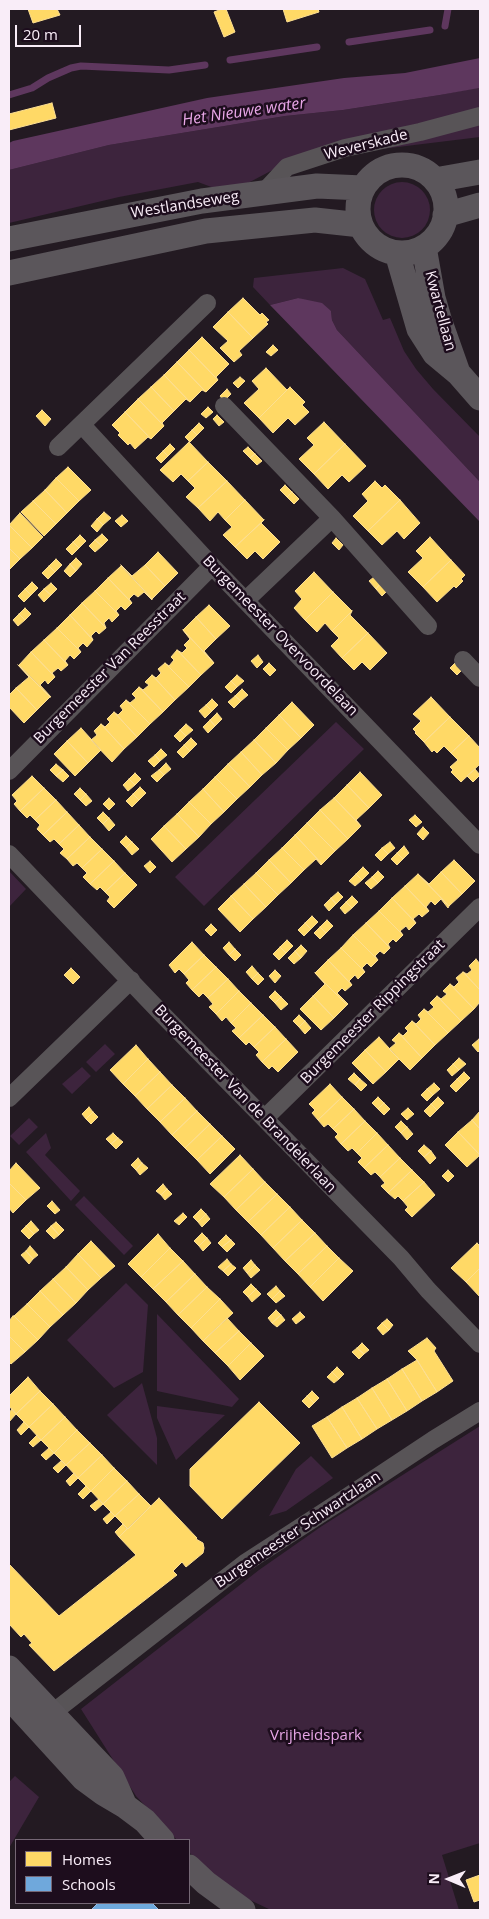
<!DOCTYPE html>
<style>
body{margin:0}
#map{position:relative;width:489px;height:1919px;overflow:hidden;background:#231a22;font-family:"Open Sans",sans-serif}
canvas{display:block}
.frame{position:absolute;inset:0;border:10px solid #f9edf8;pointer-events:none}
.legend{position:absolute;left:15px;top:1839px;width:175px;height:65px;box-sizing:border-box;background:#1d0d1d;border:1px solid #756775;margin:0;padding:6px 9px;list-style:none;font-size:15px;color:#f9edf8}
.legend li{display:flex;align-items:center;gap:10px;height:25px}
.legend b{width:25px;border:1px solid #756775}
.north{position:absolute;left:424px;top:1854px;width:50px;height:50px;-webkit-text-stroke:4px #1d0d1d;paint-order:stroke;rotate:271deg;font-size:14px;font-weight:700;line-height:20px;text-align:center;color:#f9edf8}
.north::after{content:'';display:block;margin:auto;width:18px;height:22px;background:#f9edf8;clip-path:polygon(50% 0,100% 100%,50% 72%,0 100%)}
.scale{position:absolute;left:15px;top:25px;width:66px;height:22px;box-sizing:border-box;border:2px solid #f9edf8;border-top:0;padding-left:6px;font-size:15px;line-height:18px;white-space:nowrap;color:#f9edf8;-webkit-text-stroke:4px #1d0d1d;paint-order:stroke}
</style>
<div id="map">
<canvas width="489" height="1919"></canvas>
<div class="frame"></div>
<ul class="legend">
<li><b style="height:14px;background:#ffd966"></b>Homes</li>
<li><b style="height:14px;background:#6fa8dc"></b>Schools</li>
</ul>
<div class="north">N</div>
<div class="scale">20 m</div>
</div>
<script>
const ctx = document.querySelector('canvas').getContext('2d');
ctx.lineJoin = 'round';
function fillPath(path, color) { ctx.fillStyle = color; ctx.fill(path, 'evenodd'); }
const poly = rows => new Path2D(rows.map(r => 'M' + r).join(''));
function trace(path, color, width, dash) { ctx.strokeStyle = color; ctx.lineWidth = width; ctx.lineCap = dash ? 'butt' : 'round'; ctx.setLineDash(dash || []); ctx.stroke(path); }
function drawText(font, color, halo, rows, align = 'center') {
  ctx.font = font + ' "Open Sans",sans-serif'; ctx.lineWidth = 5; ctx.setLineDash([]); ctx.textBaseline = 'middle'; ctx.strokeStyle = halo; ctx.fillStyle = color; for (const [text, x, y, turn = 0] of rows) {
    ctx.save(); ctx.translate(x, y); ctx.rotate((+turn || 0) * Math.PI / 180); ctx.textAlign = isNaN(turn) ? turn : align; if (halo) ctx.strokeText(text, 0, 0); ctx.fillText(text, 0, 0); ctx.restore();
  }
}
fillPath(poly([
 [480,87,480,109,299,156,248,183,222,191,198,182,119,197,9,223,9,170,109,145,285,116,343,110,440,95],
 [480,120,480,137,357,152],
 '374 210a28 28 0 1 1 56 0a28 28 0 1 1-56 0Z',
 [343,268,365,279,383,320,390,318,404,351,416,369,433,389,480,437,480,482,337,330,332,320,331,311,298,298,270,305,253,287,254,278],
 [336,722,364,749,204,906,175,877],
 [9,871,26,889,9,907],
 [105,1044,115,1054,96,1072,86,1062],
 [82,1067,91,1076,72,1094,62,1084],
 [29,1118,38,1127,19,1145,10,1136],
 [46,1133,51,1148,45,1155,80,1191,71,1201,26,1152],
 [84,1196,133,1246,124,1255,75,1205],
 [126,1283,148,1305,143,1372,114,1388,67,1340],
 [157,1314,239,1399,232,1407,157,1391],
 [142,1383,157,1438,157,1465,107,1415],
 [157,1406,225,1415,176,1460,157,1418],
 [480,1426,480,1843,442,1855,459,1910,271,1910,220,1886,189,1852,189,1840,177,1840,136,1796,81,1709,259,1570,322,1526],
 [311,1456,333,1478,286,1511,269,1516,296,1469],
 [15,1776,39,1797,9,1848,9,1782]
]), '#3d243d');
fillPath(poly([
 [480,58,480,87,479,88,440,95,343,110,285,116,109,145,9,170,9,143,13,141,207,98,344,78,405,73],
 [298,298,322,303,331,311,332,320,337,330,480,482,480,522,270,305]
]), '#5e375e');
const homes = poly([
 [28,9,57,9,60,15,33,23,28,9],
 [222,9,226,9,235,32,224,37,214,12,222,9],
 [283,9,318,9,319,12,287,22,283,9],
 [52,103,56,118,9,130,9,114,52,103],
 [243,298,260,315,262,313,269,320,266,322,268,324,253,338,228,312,243,298],
 [228,312,253,338,239,351,242,355,234,362,220,348,228,341,213,327,228,312],
 [202,337,229,364,216,377,218,380,189,350,202,337],
 [273,345,278,350,271,356,266,352,273,345],
 [189,350,218,380,206,392,177,362,189,350],
 [177,362,206,392,202,390,190,402,164,375,177,362],
 [266,368,287,390,290,387,259,418,244,403,259,389,252,381,266,368],
 [164,375,190,402,186,399,174,411,151,387,164,375],
 [240,377,245,381,238,388,233,383,240,377],
 [151,387,174,411,162,423,164,426,138,399,151,387],
 [290,387,305,402,302,405,309,412,295,425,288,418,273,433,259,418,290,387],
 [227,389,231,394,224,401,220,396,227,389],
 [138,399,164,426,151,439,125,412,138,399],
 [208,407,213,412,206,418,201,414,208,407],
 [42,410,51,419,45,426,36,416,42,410],
 [125,412,151,439,148,437,135,449,130,443,128,445,118,435,120,433,112,425,125,412],
 [217,415,224,422,219,426,213,419,217,415],
 [324,422,345,444,314,474,299,459,314,445,307,438,324,422],
 [199,423,204,428,197,435,192,430,199,423],
 [192,430,197,435,190,442,185,437,192,430],
 [189,442,208,462,188,481,181,474,173,482,160,470,189,442],
 [170,444,175,449,168,456,163,451,170,444],
 [345,444,366,466,349,482,342,475,328,489,314,474,345,444],
 [248,447,255,454,250,458,243,451,248,447],
 [163,451,168,456,161,463,156,458,163,451],
 [255,454,262,461,257,465,250,458,255,454],
 [208,462,227,481,198,508,186,497,195,488,188,481,208,462],
 [68,467,91,490,79,501,56,478,68,467],
 [56,478,79,501,67,513,45,490,56,478],
 [227,481,245,500,225,520,218,512,210,521,198,508,227,481],
 [375,481,382,488,385,485,400,500,368,531,353,516,368,501,362,494,375,481],
 [285,485,292,492,287,497,280,490,285,485],
 [45,490,67,513,56,524,33,501,45,490],
 [292,492,299,499,294,504,287,497,292,492],
 [245,500,264,520,235,547,223,535,232,527,225,520,245,500],
 [400,500,420,523,404,539,397,531,382,545,368,531,400,500],
 [33,501,56,524,44,536,21,512,33,501],
 [104,512,111,518,103,525,97,519,104,512],
 [20,513,43,537,32,548,9,525,20,513],
 [122,515,128,521,121,527,115,521,122,515],
 [97,519,103,525,97,532,91,526,97,519],
 [264,520,261,523,280,542,263,559,255,551,247,559,235,547,264,520],
 [9,525,32,548,20,559,9,548,9,525],
 [102,534,108,540,102,546,95,540,102,534],
 [80,535,86,541,79,548,73,542,80,535],
 [430,537,451,560,423,587,408,572,423,558,416,551,430,537],
 [336,538,343,545,339,550,332,543,336,538],
 [95,540,102,546,95,552,89,546,95,540],
 [73,542,79,548,72,555,66,549,73,542],
 [9,548,20,559,9,570,9,548],
 [158,552,178,573,165,586,145,565,158,552],
 [76,558,82,564,76,571,70,564,76,558],
 [56,559,62,565,55,572,49,566,56,559],
 [451,560,465,575,461,579,463,581,456,588,454,586,437,602,423,587,451,560],
 [70,564,76,571,70,577,64,571,70,564],
 [121,565,132,576,145,565,165,586,152,599,121,565],
 [49,566,55,572,48,579,42,573,49,566],
 [121,566,152,599,152,600,144,592,138,597,134,594,129,599,132,603,108,578,121,566],
 [314,572,333,592,305,620,294,608,302,599,295,591,314,572],
 [374,577,380,584,376,589,369,581,374,577],
 [108,578,132,603,125,610,121,606,116,611,119,615,95,591,108,578],
 [32,582,38,588,31,595,25,589,32,582],
 [51,583,57,589,51,595,44,589,51,583],
 [380,584,387,591,382,596,376,589,380,584],
 [25,589,31,595,24,602,18,596,25,589],
 [44,589,51,595,44,602,38,595,44,589],
 [95,591,119,615,112,622,109,618,104,623,106,628,82,603,95,591],
 [333,592,352,611,332,631,325,623,317,632,305,620,333,592],
 [82,603,106,628,99,634,96,631,91,636,93,640,70,615,82,603],
 [209,605,230,626,216,639,196,617,209,605],
 [25,608,31,614,25,620,19,614,25,608],
 [352,611,350,615,368,633,342,658,331,646,339,638,332,631,352,611],
 [19,614,25,620,18,626,13,620,19,614],
 [70,615,93,640,87,647,83,643,78,648,81,652,57,628,70,615],
 [196,617,216,639,204,651,214,663,183,630,196,617],
 [57,628,81,652,74,659,70,655,65,661,68,665,44,640,57,628],
 [183,630,214,663,201,675,177,650,182,653,187,648,184,645,190,639,183,630],
 [368,633,387,653,370,670,362,662,354,670,342,658,368,633],
 [44,640,68,665,61,671,58,668,52,673,55,677,31,652,44,640],
 [177,650,201,675,189,687,165,663,169,666,174,660,171,657,177,650],
 [31,652,55,677,48,684,45,680,40,685,51,697,50,697,19,665,31,652],
 [258,655,263,662,257,668,251,661,258,655],
 [456,662,463,669,457,675,450,668,456,662],
 [165,663,189,687,175,700,152,675,156,678,161,673,158,669,165,663],
 [269,663,276,670,270,676,263,669,269,663],
 [18,665,50,697,37,710,16,688,29,677,18,665],
 [152,675,175,700,163,712,139,687,143,690,149,685,145,682,152,675],
 [237,675,244,681,237,687,231,681,237,675],
 [231,681,237,687,231,693,225,687,231,681],
 [139,687,163,712,150,724,126,700,130,703,136,698,132,694,139,687],
 [16,688,37,710,24,723,9,707,9,695,16,688],
 [242,689,248,695,241,701,235,696,242,689],
 [235,696,241,701,234,708,228,702,235,696],
 [431,697,450,717,424,742,415,733,416,732,413,729,421,721,413,714,431,697],
 [212,699,218,705,212,711,206,705,212,699],
 [126,700,150,724,137,737,114,712,118,715,123,710,120,706,126,700],
 [292,702,314,725,301,738,279,715,292,702],
 [206,705,212,711,205,718,199,711,206,705],
 [114,712,137,737,124,749,101,724,105,727,110,722,107,719,114,712],
 [217,713,222,719,215,726,210,720,217,713],
 [279,715,301,738,288,750,266,728,279,715],
 [450,717,469,736,451,753,444,746,437,753,434,750,432,752,424,742,450,717],
 [210,720,215,726,208,733,203,727,210,720],
 [101,724,124,749,112,762,91,740,97,735,94,731,101,724],
 [186,724,193,730,186,736,180,730,186,724],
 [81,728,101,750,88,763,67,741,81,728],
 [266,728,288,750,276,763,254,740,266,728],
 [180,730,186,736,180,742,174,736,180,730],
 [469,736,480,748,480,764,461,782,451,772,453,770,450,767,458,760,451,753,469,736],
 [191,738,197,744,190,751,184,745,191,738],
 [254,740,276,763,262,775,241,752,254,740],
 [67,741,88,763,75,776,54,754,67,741],
 [184,745,190,751,183,758,177,752,184,745],
 [161,749,167,755,160,761,155,755,161,749],
 [241,752,262,775,250,787,228,764,241,752],
 [155,755,160,761,154,767,148,761,155,755],
 [166,763,171,769,164,775,159,770,166,763],
 [56,764,63,770,56,776,50,770,56,764],
 [228,764,250,787,237,799,215,777,228,764],
 [475,769,480,775,473,782,467,776,475,769],
 [63,770,69,776,63,782,56,776,63,770],
 [159,770,164,775,157,782,151,776,159,770],
 [360,772,382,795,369,808,347,785,360,772],
 [135,773,141,779,135,785,129,779,135,773],
 [32,776,44,788,20,811,14,804,17,801,12,795,32,776],
 [215,777,237,799,224,812,203,789,215,777],
 [129,779,135,785,128,791,123,785,129,779],
 [347,785,369,808,356,820,361,826,334,798,347,785],
 [140,787,146,793,139,800,133,794,140,787],
 [44,788,56,800,35,820,30,815,27,818,20,811,44,788],
 [80,788,86,794,80,800,74,794,80,788],
 [203,789,224,812,211,824,189,802,203,789],
 [86,794,92,801,86,806,80,800,86,794],
 [133,794,139,800,132,807,126,801,133,794],
 [109,798,115,804,109,810,103,804,109,798],
 [334,798,361,826,348,839,320,810,334,798],
 [56,800,67,812,43,835,37,829,40,825,35,820,56,800],
 [189,802,211,824,199,837,177,814,189,802],
 [320,810,348,839,335,851,307,823,320,810],
 [67,812,79,825,59,844,54,839,50,842,43,835,67,812],
 [103,812,109,818,103,824,97,818,103,812],
 [177,814,199,837,186,849,164,826,177,814],
 [415,815,422,822,416,827,409,820,415,815],
 [109,818,115,825,109,831,103,824,109,818],
 [307,823,335,851,322,864,295,835,307,823],
 [79,825,90,837,67,859,60,853,64,849,59,844,79,825],
 [164,826,186,849,172,862,151,839,164,826],
 [423,827,429,833,423,840,417,834,423,827],
 [295,835,322,864,321,865,316,859,304,870,282,848,295,835],
 [126,836,132,842,126,848,120,842,126,836],
 [90,837,102,849,82,868,77,863,73,866,67,859,90,837],
 [132,842,139,849,132,855,126,848,132,842],
 [390,842,395,848,388,854,382,848,390,842],
 [404,846,409,853,403,859,397,853,404,846],
 [282,848,304,870,291,883,269,860,282,848],
 [382,848,388,854,381,861,375,855,382,848],
 [102,849,114,861,90,884,83,877,87,873,82,868,102,849],
 [397,853,403,859,397,865,391,859,397,853],
 [269,860,291,883,278,895,256,873,269,860],
 [454,860,475,881,462,894,441,872,454,860],
 [114,861,125,873,105,892,100,887,97,890,90,884,114,861],
 [150,861,156,867,150,873,144,866,150,861],
 [363,867,369,873,362,880,356,874,363,867],
 [378,871,384,877,378,883,372,877,378,871],
 [441,872,462,894,449,906,418,874,429,884,441,872],
 [125,873,137,885,114,908,107,901,110,897,105,892,125,873],
 [256,873,278,895,266,907,244,884,256,873],
 [356,874,362,880,355,886,349,881,356,874],
 [418,874,449,906,448,908,441,899,435,905,431,901,426,907,429,911,405,886,418,874],
 [372,877,378,883,371,889,365,883,372,877],
 [244,884,266,907,253,919,231,896,244,884],
 [405,886,429,911,422,917,419,914,413,919,416,923,392,898,405,886],
 [338,892,343,897,336,904,331,898,338,892],
 [231,896,253,919,240,932,218,909,231,896],
 [352,896,358,902,352,908,346,902,352,896],
 [331,898,336,904,329,911,324,905,331,898],
 [392,898,416,923,409,930,406,926,400,931,403,935,379,911,392,898],
 [346,902,352,908,345,914,340,908,346,902],
 [379,911,403,935,396,942,393,939,388,944,390,948,366,923,379,911],
 [312,916,318,922,311,929,305,923,312,916],
 [327,920,333,926,326,933,320,927,327,920],
 [305,923,311,929,304,936,298,930,305,923],
 [366,923,390,948,384,954,380,951,375,956,378,960,353,935,366,923],
 [211,924,217,930,211,936,205,930,211,924],
 [320,927,326,933,320,939,314,933,320,927],
 [353,935,378,960,371,967,367,963,362,968,365,972,341,948,353,935],
 [287,940,293,946,286,953,280,947,287,940],
 [192,942,204,955,184,974,179,969,175,973,169,965,192,942],
 [229,942,235,949,229,955,223,948,229,942],
 [301,945,307,951,301,958,295,951,301,945],
 [280,947,286,953,279,960,273,954,280,947],
 [341,948,365,972,358,979,355,975,349,981,352,985,328,960,341,948],
 [235,949,241,955,235,961,229,955,235,949],
 [295,951,301,958,294,964,288,958,295,951],
 [204,955,216,967,192,990,186,983,189,980,184,974,204,955],
 [476,959,480,964,480,990,463,972,467,974,472,970,469,966,476,959],
 [328,960,352,985,345,991,342,988,337,993,348,1004,347,1005,315,973,328,960],
 [252,966,258,973,252,979,246,972,252,966],
 [216,967,228,979,208,998,203,993,199,997,192,990,216,967],
 [71,968,80,977,73,984,64,975,71,968],
 [275,970,281,976,275,983,269,976,275,970],
 [463,972,480,990,480,1002,474,1009,450,984,454,987,459,982,456,978,463,972],
 [258,973,264,979,258,985,252,979,258,973],
 [315,973,347,1005,334,1018,313,996,325,984,315,973],
 [228,979,239,991,216,1014,209,1007,213,1004,208,998,228,979],
 [450,984,474,1009,461,1021,437,996,441,999,447,994,443,991,450,984],
 [239,991,251,1003,231,1023,226,1017,222,1021,216,1014,239,991],
 [275,991,281,997,275,1003,269,997,275,991],
 [313,996,334,1018,321,1030,300,1009,313,996],
 [437,996,461,1021,448,1033,424,1009,428,1012,434,1007,430,1003,437,996],
 [281,997,288,1004,281,1010,275,1003,281,997],
 [251,1003,263,1015,239,1038,232,1031,236,1028,231,1023,251,1003],
 [424,1009,448,1033,435,1045,412,1021,416,1024,421,1019,418,1015,424,1009],
 [263,1015,275,1027,254,1047,249,1042,246,1045,239,1038,263,1015],
 [299,1015,305,1021,299,1027,293,1021,299,1015],
 [305,1021,311,1028,305,1034,299,1027,305,1021],
 [412,1021,435,1045,422,1058,399,1033,403,1036,408,1031,405,1028,412,1021],
 [275,1027,286,1039,262,1062,256,1055,259,1052,254,1047,275,1027],
 [399,1033,422,1058,410,1070,389,1049,396,1043,392,1040,399,1033],
 [379,1037,399,1059,386,1072,365,1050,379,1037],
 [286,1039,298,1052,278,1072,272,1066,269,1069,262,1062,286,1039],
 [479,1039,480,1050,478,1052,472,1045,479,1039],
 [136,1045,148,1059,123,1084,110,1070,136,1045],
 [365,1050,386,1072,373,1084,352,1063,365,1050],
 [459,1058,466,1064,459,1070,453,1064,459,1058],
 [148,1059,160,1072,135,1096,123,1084,148,1059],
 [453,1064,459,1070,452,1076,447,1070,453,1064],
 [160,1072,172,1085,147,1109,135,1096,160,1072],
 [464,1072,470,1078,463,1085,457,1079,464,1072],
 [354,1073,360,1079,355,1085,348,1079,354,1073],
 [360,1079,367,1085,361,1091,355,1085,360,1079],
 [457,1079,463,1085,456,1092,450,1086,457,1079],
 [434,1083,440,1089,433,1095,427,1089,434,1083],
 [330,1084,342,1097,318,1120,312,1113,315,1110,309,1104,330,1084],
 [172,1085,185,1098,160,1122,147,1109,172,1085],
 [427,1089,433,1095,427,1101,421,1095,427,1089],
 [342,1097,354,1109,333,1129,328,1124,324,1127,318,1120,342,1097],
 [378,1097,384,1103,378,1109,372,1103,378,1097],
 [438,1097,444,1103,437,1110,431,1104,438,1097],
 [185,1098,197,1111,172,1135,160,1122,185,1098],
 [384,1103,390,1109,384,1115,378,1109,384,1103],
 [431,1104,437,1110,430,1117,424,1111,431,1104],
 [89,1107,93,1112,86,1119,82,1114,89,1107],
 [408,1108,414,1114,407,1120,401,1114,408,1108],
 [354,1109,365,1121,341,1144,335,1137,338,1134,333,1129,354,1109],
 [197,1111,210,1124,185,1148,172,1135,197,1111],
 [480,1111,480,1129,472,1120,480,1111],
 [93,1112,98,1117,91,1124,86,1119,93,1112],
 [472,1120,480,1129,480,1155,458,1132,472,1120],
 [365,1121,377,1133,357,1153,352,1148,348,1151,341,1144,365,1121],
 [401,1121,407,1127,401,1133,395,1127,401,1121],
 [210,1124,222,1136,197,1160,185,1148,210,1124],
 [407,1127,413,1134,407,1140,401,1133,407,1127],
 [458,1132,480,1155,467,1167,445,1145,458,1132],
 [113,1133,118,1138,111,1144,106,1139,113,1133],
 [377,1133,388,1145,364,1168,358,1162,362,1158,357,1153,377,1133],
 [222,1136,235,1149,210,1174,197,1160,222,1136],
 [118,1138,123,1142,116,1149,111,1144,118,1138],
 [388,1145,400,1158,380,1177,375,1172,371,1175,364,1168,388,1145],
 [424,1145,431,1151,424,1157,418,1151,424,1145],
 [431,1151,436,1158,430,1164,424,1157,431,1151],
 [240,1155,253,1169,224,1197,210,1184,240,1155],
 [138,1158,142,1163,136,1170,131,1165,138,1158],
 [400,1158,412,1170,388,1193,381,1186,385,1183,380,1177,400,1158],
 [16,1163,40,1188,26,1200,9,1183,9,1171,16,1163],
 [142,1163,148,1168,140,1175,136,1170,142,1163],
 [253,1169,265,1182,236,1210,224,1197,253,1169],
 [412,1170,424,1182,403,1201,398,1196,395,1199,388,1193,412,1170],
 [448,1170,454,1176,448,1182,442,1176,448,1170],
 [265,1182,277,1194,248,1222,236,1210,265,1182],
 [424,1182,435,1195,412,1217,405,1210,408,1207,403,1201,424,1182],
 [9,1183,26,1200,13,1213,9,1208,9,1183],
 [163,1184,167,1189,161,1195,156,1191,163,1184],
 [167,1189,172,1194,165,1200,161,1195,167,1189],
 [277,1194,290,1207,261,1235,248,1222,277,1194],
 [52,1201,60,1210,55,1214,47,1206,52,1201],
 [290,1207,302,1220,273,1248,261,1235,290,1207],
 [201,1209,206,1214,198,1222,193,1217,201,1209],
 [183,1213,187,1217,179,1225,174,1221,183,1213],
 [206,1214,210,1219,202,1227,198,1222,206,1214],
 [302,1220,315,1233,285,1261,273,1248,302,1220],
 [31,1221,39,1230,34,1234,26,1226,31,1221],
 [56,1222,64,1230,59,1235,51,1226,56,1222],
 [26,1226,34,1234,29,1239,21,1231,26,1226],
 [51,1226,59,1235,54,1239,46,1231,51,1226],
 [202,1233,207,1238,199,1246,194,1241,202,1233],
 [315,1233,327,1246,298,1274,285,1261,315,1233],
 [158,1234,170,1248,141,1277,128,1264,158,1234],
 [226,1235,231,1240,222,1247,218,1243,226,1235],
 [207,1238,211,1243,203,1251,199,1246,207,1238],
 [231,1240,235,1244,227,1252,222,1247,231,1240],
 [91,1241,115,1266,101,1278,78,1254,91,1241],
 [477,1243,480,1246,480,1268,466,1282,451,1268,477,1243],
 [30,1246,38,1255,33,1259,26,1251,30,1246],
 [327,1246,339,1258,310,1287,298,1274,327,1246],
 [170,1248,183,1261,153,1289,141,1277,170,1248],
 [26,1251,33,1259,29,1264,21,1255,26,1251],
 [78,1254,101,1278,88,1290,66,1267,78,1254],
 [339,1258,353,1271,323,1301,310,1287,339,1258],
 [227,1259,231,1264,223,1271,218,1267,227,1259],
 [251,1260,255,1265,247,1273,243,1268,251,1260],
 [183,1261,195,1274,166,1302,153,1289,183,1261],
 [231,1264,236,1268,228,1276,223,1271,231,1264],
 [255,1265,260,1270,251,1278,247,1273,255,1265],
 [66,1267,88,1290,76,1303,53,1279,66,1267],
 [480,1268,480,1297,466,1282,480,1268],
 [195,1274,207,1287,178,1315,166,1302,195,1274],
 [53,1279,76,1303,63,1315,40,1291,53,1279],
 [251,1284,256,1289,248,1297,243,1292,251,1284],
 [276,1286,280,1291,272,1299,267,1294,276,1286],
 [207,1287,220,1299,191,1328,178,1315,207,1287],
 [256,1289,261,1294,252,1302,248,1297,256,1289],
 [40,1291,63,1315,50,1327,27,1304,40,1291],
 [280,1291,285,1296,276,1303,272,1299,280,1291],
 [220,1299,233,1313,203,1341,191,1328,220,1299],
 [27,1304,50,1327,38,1340,14,1316,27,1304],
 [276,1310,281,1315,272,1323,268,1318,276,1310],
 [300,1312,305,1317,296,1324,292,1319,300,1312],
 [281,1315,285,1320,277,1327,272,1323,281,1315],
 [13,1316,14,1316,38,1340,25,1352,9,1336,9,1321,13,1316],
 [227,1318,239,1331,215,1353,203,1341,227,1318],
 [387,1319,393,1325,389,1330,382,1323,387,1319],
 [382,1323,389,1330,383,1335,377,1328,382,1323],
 [239,1331,251,1343,228,1366,215,1353,239,1331],
 [9,1336,25,1352,11,1364,9,1362,9,1336],
 [427,1338,436,1348,434,1351,453,1381,437,1392,417,1360,408,1351,427,1338],
 [251,1343,264,1356,240,1380,228,1366,251,1343],
 [362,1343,369,1350,364,1354,357,1348,362,1343],
 [357,1348,364,1354,359,1359,352,1352,357,1348],
 [417,1360,437,1392,422,1401,402,1369,417,1360],
 [337,1367,344,1374,339,1379,332,1372,337,1367],
 [402,1369,422,1401,407,1411,387,1379,402,1369],
 [332,1372,339,1379,334,1383,327,1377,332,1372],
 [28,1377,40,1391,16,1414,9,1406,9,1396,28,1377],
 [387,1379,407,1411,392,1420,372,1388,387,1379],
 [372,1388,392,1420,377,1429,357,1398,372,1388],
 [40,1391,53,1404,29,1427,16,1414,40,1391],
 [312,1391,319,1398,314,1403,307,1396,312,1391],
 [307,1396,314,1403,309,1408,302,1401,307,1396],
 [357,1398,377,1429,362,1439,342,1407,357,1398],
 [259,1402,300,1443,222,1519,190,1486,190,1469,259,1402],
 [53,1404,65,1417,41,1440,29,1427,53,1404],
 [342,1407,362,1439,347,1448,327,1417,342,1407],
 [12,1409,16,1414,9,1422,9,1413,12,1409],
 [65,1417,77,1430,54,1453,41,1440,65,1417],
 [327,1417,347,1448,332,1458,312,1426,327,1417],
 [24,1422,29,1427,21,1435,17,1430,24,1422],
 [77,1430,90,1443,66,1465,54,1453,77,1430],
 [37,1435,41,1440,33,1447,29,1443,37,1435],
 [90,1443,102,1455,78,1478,66,1465,90,1443],
 [49,1448,54,1453,46,1460,41,1455,49,1448],
 [102,1455,114,1468,91,1491,78,1478,102,1455],
 [61,1461,66,1465,58,1473,53,1468,61,1461],
 [114,1468,127,1481,103,1504,91,1491,114,1468],
 [74,1473,78,1478,70,1486,66,1481,74,1473],
 [127,1481,139,1494,115,1516,103,1504,127,1481],
 [86,1486,91,1491,83,1499,78,1494,86,1486],
 [139,1494,151,1506,128,1529,115,1516,139,1494],
 [159,1498,197,1538,196,1539,203,1543,204,1548,203,1553,186,1567,182,1562,173,1571,177,1575,54,1671,29,1645,32,1643,24,1634,21,1637,9,1624,9,1564,59,1616,136,1555,119,1537,159,1498],
 [99,1499,103,1504,95,1511,90,1506,99,1499],
 [111,1512,115,1516,107,1524,103,1519,111,1512],
 [123,1524,127,1529,119,1537,115,1532,123,1524],
 [480,1875,480,1900,474,1902,466,1880,480,1875]
]);
fillPath(homes, '#ffd966');
trace(homes, '#fddf92', 1);
const schools = poly([
 [98,1903,152,1903,159,1910,91,1910,98,1903]
]);
fillPath(schools, '#6fa8dc');
trace(schools, '#98bde4', 1);
trace(poly([
 [445,26,448,9],
 [349,42,430,30],
 [230,60,317,47],
 [9,95,32,88,48,78,71,68,81,66,169,70,205,65]
]), '#5e375e', 7);
trace(poly([
 [263,193,287,167,345,148,420,132,480,116],
 [224,406,332,518,428,626],
 [82,425,212,566,480,845],
 [58,447,207,303],
 [246,600,332,518],
 [463,660,480,678],
 [9,771,212,566],
 [9,854,162,1014,401,1258,428,1290,480,1344],
 [9,1098,131,980],
 [265,1118,480,907],
 [51,1714,245,1563,347,1497,433,1440,480,1411]
]), '#585457', 18);
trace(poly([
 '358 209a44 44 0 1 1 88 0a44 44 0 1 1-88 0Z',
 [435,180,480,172],
 [445,215,480,205],
 [9,239,202,201,317,186,363,188],
 [424,247,433,298,440,322,457,370],
 [397,253,419,329,435,354,459,374,480,398],
 [9,273,206,231,315,220,361,225],
 [9,1668,112,1777,125,1806],
 [9,1697,84,1779,103,1793,125,1806,145,1821,162,1840],
 [189,1867,206,1883,243,1910]
]), '#5b565b', 25);
drawText('15px', '#f9edf8', '#1d0d1d', [
 ["Weverskade",366,145,-14],
 ["Westlandseweg",185,205,-9],
 ["Kwartellaan",440,311,75],
 ["Burgemeester Overvoordelaan",280,636,46],
 ["Burgemeester Van Reesstraat",110,668,-45],
 ["Burgemeester Rippingstraat",373,1012,-45],
 ["Burgemeester Van de Brandelerlaan",245,1099,46],
 ["Burgemeester Schwartzlaan",298,1530,-34]
]);
drawText('15px', '#e7a6e6', '#1d0d1d', [
 ["Vrijheidspark",316,1736]
]);
drawText('italic 16px', '#e9a7e8', '#1d0d1d', [
 ["Het Nieuwe water",244,112,-8]
]);
</script>
